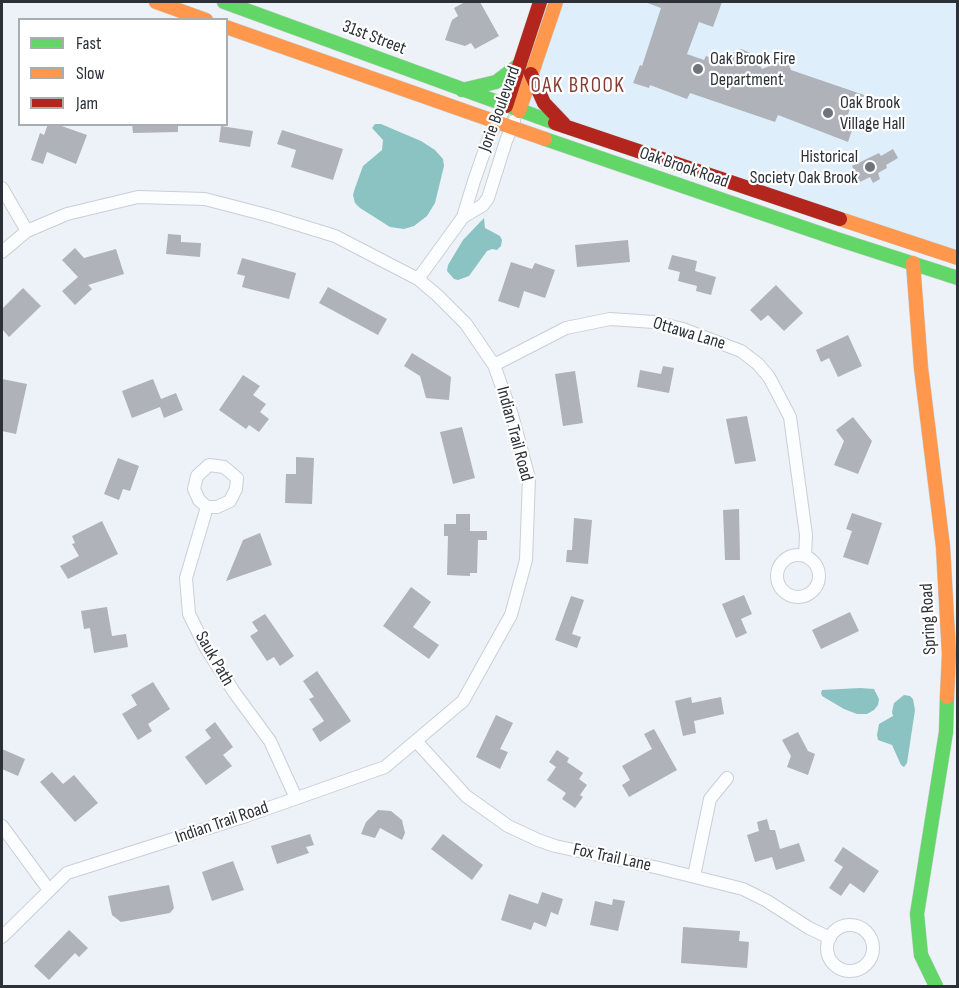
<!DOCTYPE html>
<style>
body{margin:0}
#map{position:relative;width:959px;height:988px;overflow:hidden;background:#ecf2f8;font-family:"Sofia Sans Condensed",sans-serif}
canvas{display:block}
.frame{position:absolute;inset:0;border:3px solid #2b3137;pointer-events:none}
.legend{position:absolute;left:18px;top:18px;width:210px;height:108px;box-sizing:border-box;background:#fff;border:2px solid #aaadaf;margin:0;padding:8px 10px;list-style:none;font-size:18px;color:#2b3137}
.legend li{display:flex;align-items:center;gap:12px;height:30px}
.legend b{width:30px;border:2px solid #aaadaf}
</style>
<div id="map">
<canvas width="959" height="988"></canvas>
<div class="frame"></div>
<ul class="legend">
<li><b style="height:8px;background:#63d668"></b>Fast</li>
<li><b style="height:8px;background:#ff974d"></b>Slow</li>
<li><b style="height:8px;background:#b3261e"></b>Jam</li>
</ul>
</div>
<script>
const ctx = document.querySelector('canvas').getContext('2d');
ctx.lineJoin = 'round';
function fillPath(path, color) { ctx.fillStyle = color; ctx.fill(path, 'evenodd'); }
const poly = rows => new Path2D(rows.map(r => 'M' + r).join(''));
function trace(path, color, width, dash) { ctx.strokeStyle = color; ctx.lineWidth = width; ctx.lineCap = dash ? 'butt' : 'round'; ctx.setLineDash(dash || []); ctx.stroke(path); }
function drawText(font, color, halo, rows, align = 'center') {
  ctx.font = font + ' "Sofia Sans Condensed",sans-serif'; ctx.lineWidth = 4.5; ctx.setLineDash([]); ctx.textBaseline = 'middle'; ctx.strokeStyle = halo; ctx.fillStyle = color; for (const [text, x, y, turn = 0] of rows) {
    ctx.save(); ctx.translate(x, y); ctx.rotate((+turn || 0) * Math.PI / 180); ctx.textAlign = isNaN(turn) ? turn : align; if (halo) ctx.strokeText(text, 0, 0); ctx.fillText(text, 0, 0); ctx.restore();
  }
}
fillPath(poly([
 [561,2,957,2,957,253,524,107]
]), '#dfeefb');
fillPath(poly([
 [375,124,381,124,421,141,435,150,443,159,444,166,435,203,427,216,414,226,404,229,390,227,360,208,355,203,353,195,355,188,363,166,382,150,383,140,372,128],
 [484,218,485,228,500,236,502,240,501,246,497,250,492,249,487,251,469,276,458,280,454,279,447,271,448,265,463,240],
 [860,688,874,689,879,699,878,705,874,710,867,714,857,714,844,709,822,696,821,693,822,690],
 [904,695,910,696,913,699,915,710,907,763,904,767,901,765,892,745,878,740,877,735,879,724,893,716,892,712,894,703]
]), '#8ac3c1');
fillPath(poly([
 [465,2,480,2,499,36,475,49,471,43,465,46,445,40,452,20,458,16,454,8],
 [645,2,722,2,713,27,699,22,687,54,704,60,706,56,718,60,741,49,753,54,762,69,786,59,791,70,864,95,861,104,850,108,847,118,852,130,848,142,778,115,775,122,690,93,687,99,650,85,649,88,633,83,640,65,642,66,661,8],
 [48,124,56,124,87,135,76,164,47,152,43,164,31,160,40,133,44,135],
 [132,124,178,124,178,132,133,133],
 [221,126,253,131,250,147,219,142],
 [282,130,343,149,333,180,291,167,296,150,277,144],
 [893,149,898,158,886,165,887,168,878,173,880,179,873,183,870,177,860,182,859,179,851,183,847,173,854,170,852,166,879,153,881,156],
 [168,234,181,235,181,242,201,243,200,257,166,254],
 [628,240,630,262,577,267,575,245],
 [75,248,84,258,116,249,124,274,88,285,92,289,75,305,62,291,78,277,62,260],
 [672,255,697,261,695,271,716,277,711,295,696,291,697,286,678,281,680,272,668,269],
 [242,258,296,273,289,299,242,287,245,276,237,274],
 [511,262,532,269,535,263,555,270,545,298,524,291,519,308,498,301],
 [776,285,803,313,784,331,768,315,761,321,750,310],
 [328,287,387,319,378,335,319,303],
 [23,288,41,306,9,337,2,329,2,309],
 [848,335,862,366,838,377,829,358,821,362,816,350],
 [412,353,451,377,449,400,426,398,420,376,404,366],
 [663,366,674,368,669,393,637,387,640,370,661,374],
 [575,371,583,423,563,426,555,374],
 [243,375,260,386,253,395,266,404,260,412,269,419,259,432,249,425,246,429,219,410],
 [2,379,27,384,16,434,2,431],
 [153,379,161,399,176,393,183,410,164,418,160,407,132,418,122,391],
 [747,416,756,461,735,464,726,419],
 [853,417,872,441,858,474,834,465,844,441,836,430],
 [462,427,475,478,453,484,440,432],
 [296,457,314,458,312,504,285,503,286,474,296,474],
 [118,458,139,466,130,491,123,489,119,500,104,494],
 [739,509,740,560,725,560,723,510],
 [852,513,882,523,868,565,843,557,852,531,846,529],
 [456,514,470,514,470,531,487,531,487,540,478,540,477,573,470,573,470,576,447,575,448,536,444,536,444,524,456,524],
 [574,518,592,520,588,564,566,562,567,550,572,550],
 [102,521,118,554,68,579,60,566,79,556,72,544,75,543,72,536],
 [260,533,272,565,226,581,243,540],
 [411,587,431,602,413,627,439,645,429,659,383,626],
 [744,595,752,614,741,619,747,633,736,638,722,604],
 [571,596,584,600,572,634,581,637,577,648,555,640],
 [107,607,112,636,126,634,128,647,94,653,90,628,84,629,81,611],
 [850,612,859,631,821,649,812,630],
 [265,614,294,656,280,666,274,657,267,661,250,636,258,631,252,622],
 [317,671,351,721,320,742,312,729,324,721,309,699,314,697,303,681],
 [153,682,170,709,148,724,152,731,138,740,122,714,137,705,131,695],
 [691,697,692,703,721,697,724,714,694,721,696,733,683,736,675,701],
 [496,715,513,723,500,749,508,752,500,769,476,757],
 [215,722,233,747,223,755,232,766,206,785,185,757,211,738,205,730],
 [654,729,677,770,629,797,622,785,630,780,622,766,652,749,644,734],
 [798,732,808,751,815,754,808,775,787,767,791,756,782,740],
 [2,749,25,759,18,776,2,769],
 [557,750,569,758,567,762,583,773,579,779,587,785,580,795,583,797,575,808,562,799,566,793,547,780,556,767,549,762],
 [52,772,63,784,74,775,98,803,75,822,40,782],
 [378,810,391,811,402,820,405,833,402,840,380,828,375,838,361,834,366,822],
 [767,819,770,830,775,830,780,849,799,843,805,861,776,870,772,857,755,862,747,835,759,831,757,822],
 [310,834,314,845,306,847,309,853,277,864,271,846],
 [443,834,483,865,472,880,431,849],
 [843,847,879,871,864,893,850,883,841,896,829,888,843,867,834,861],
 [233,861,244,890,212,901,202,872],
 [169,885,174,908,170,913,121,922,112,915,108,896],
 [542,892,563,899,558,915,551,912,546,927,534,922,531,930,501,920,509,894,538,904],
 [613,899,625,901,618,931,590,925,595,901,612,905],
 [683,927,740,931,739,941,749,942,747,968,681,963],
 [69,930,88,948,79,957,75,953,49,980,34,966]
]), '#afb2b8');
const street = poly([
 [2,188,27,231],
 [463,217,483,205,488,198,506,141,514,121],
 [2,252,27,231,67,214,138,197,205,199,270,216,335,236,418,279,437,295,466,324,494,365,512,415,529,478,526,560,511,615,463,701,385,767,246,816,67,873,2,937],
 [418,279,463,217,474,181,490,135,506,106],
 [494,365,566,328,610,319,654,322,683,329,741,351,758,364,769,377,790,417,806,535,805,556],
 [207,507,199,500,194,489,197,476,209,465,224,467,237,478,236,489,230,501,217,507,207,507,186,578,189,614,206,648,234,692,270,741,296,798],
 '777 576a21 21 0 1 1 42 0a21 21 0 1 1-42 0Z',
 [416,741,466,796,508,826,538,840,555,846,659,868,743,889,767,901,809,928,830,938],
 [2,826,49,890],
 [694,876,710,799,727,778],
 '827 948a23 23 0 1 1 46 0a23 23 0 1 1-46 0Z'
]);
const fast = poly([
 [224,2,555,123],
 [462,90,496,82,520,64],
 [545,139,837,239,958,278],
 [936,986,921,955,917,914,946,732,947,697]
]);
const slow = poly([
 [156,2,206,20],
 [226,27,545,139],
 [519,111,556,2],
 [840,219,958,258],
 [913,263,921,368,943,547,949,654,947,697]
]);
const jam = poly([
 [531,74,544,103,564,124],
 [506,106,540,2],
 [555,123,840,219]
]);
trace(street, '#c9cfd4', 14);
trace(fast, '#c9cfd4', 15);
trace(slow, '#c9cfd4', 15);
trace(jam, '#c9cfd4', 15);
trace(street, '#fcfdfe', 12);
trace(fast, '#63d668', 14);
trace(slow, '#ff974d', 14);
trace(jam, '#b3261e', 14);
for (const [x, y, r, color] of [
 [698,69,6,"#6f757b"],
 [828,113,6,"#6f757b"],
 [870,167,6,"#6f757b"]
]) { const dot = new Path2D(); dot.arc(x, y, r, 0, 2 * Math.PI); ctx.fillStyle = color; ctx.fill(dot); trace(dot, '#fff', 2); }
drawText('18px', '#2b3137', '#fff', [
 ["31st Street",374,38,21],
 ["Jorie Boulevard",500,109,-70],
 ["Oak Brook Road",684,168,19],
 ["Ottawa Lane",689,334,17],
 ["Indian Trail Road",514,434,75],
 ["Spring Road",929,619,-93],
 ["Sauk Path",214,659,60],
 ["Indian Trail Road",222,823,-19],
 ["Fox Trail Lane",612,858,12]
]);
drawText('18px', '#2b3137', '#fff', [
 ["Oak Brook Fire",710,59],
 ["Department",710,80],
 ["Oak Brook",840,103],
 ["Village Hall",840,124],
 ["Historical",858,157,"right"],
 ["Society Oak Brook",858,178,"right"]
], 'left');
ctx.letterSpacing = '1.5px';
drawText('21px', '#853d35', '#fff', [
 ["OAK BROOK",578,87]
]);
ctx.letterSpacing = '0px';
</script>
